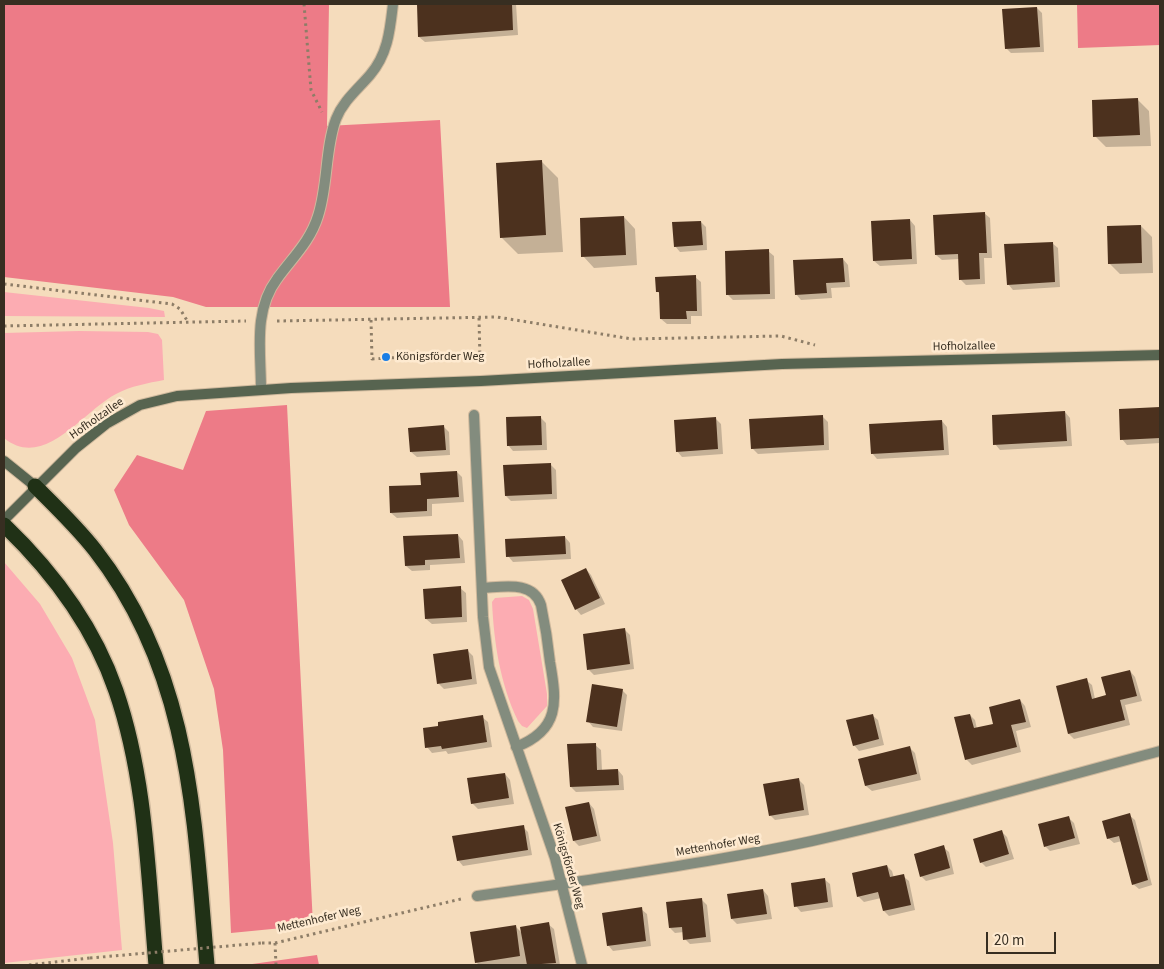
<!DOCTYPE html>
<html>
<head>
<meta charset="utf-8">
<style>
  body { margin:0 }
  #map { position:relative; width:1164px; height:969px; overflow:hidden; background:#f5dcbc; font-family:"Source Sans 3",sans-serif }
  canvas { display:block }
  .frame { position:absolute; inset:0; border:5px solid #372e21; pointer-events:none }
  .scale { position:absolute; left:986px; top:932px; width:70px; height:22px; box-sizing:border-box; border:2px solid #372e21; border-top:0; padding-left:6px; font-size:15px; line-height:18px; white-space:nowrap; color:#372e21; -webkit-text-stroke:4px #feead0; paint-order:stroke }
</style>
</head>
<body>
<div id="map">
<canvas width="1164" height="969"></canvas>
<div class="frame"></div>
<div class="scale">20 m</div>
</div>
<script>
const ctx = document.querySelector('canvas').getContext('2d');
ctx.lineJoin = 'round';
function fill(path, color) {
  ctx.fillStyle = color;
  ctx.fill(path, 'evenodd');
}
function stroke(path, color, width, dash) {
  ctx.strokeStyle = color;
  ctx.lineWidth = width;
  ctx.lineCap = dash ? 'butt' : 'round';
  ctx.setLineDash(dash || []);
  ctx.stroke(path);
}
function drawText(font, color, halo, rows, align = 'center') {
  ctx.font = font + ' "Source Sans 3",sans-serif';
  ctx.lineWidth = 5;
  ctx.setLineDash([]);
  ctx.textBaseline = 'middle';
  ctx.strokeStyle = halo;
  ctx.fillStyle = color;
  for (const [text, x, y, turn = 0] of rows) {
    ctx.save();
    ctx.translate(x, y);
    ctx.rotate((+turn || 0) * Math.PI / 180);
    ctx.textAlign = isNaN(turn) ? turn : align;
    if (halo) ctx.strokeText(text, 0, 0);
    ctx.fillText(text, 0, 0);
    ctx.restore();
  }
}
fill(new Path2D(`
  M4 292 149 308 164 311 165 317 4 316Z
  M79 331 148 332 158 334 162 340 164 380C148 383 131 386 116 394 83 411 44 471 4 438V333Z
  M4 562 40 604 72 658 95 720 113 843 122 950 4 963Z
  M522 596 529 600 533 609 547 694V706L527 728 522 726 518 721C500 683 494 643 492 602L495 598Z`), '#fcacb2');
fill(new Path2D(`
  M4 4H329L327 126 440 120 450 307H206L173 297 4 277Z
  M1077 4H1160V45L1078 48Z
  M287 405 313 925 231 933 223 750 214 689 184 600 129 525 114 490 137 455 183 470 206 411Z
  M317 955 319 965H245Z`), '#ed7b87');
fill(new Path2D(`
  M418 4H516L518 35 425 42 419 37Z
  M1037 8 1042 13 1044 52 1011 53 1006 48Z
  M1138 100 1149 111 1151 146 1106 147 1095 136Z
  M541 161 558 178 563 252 518 254 501 237Z
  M984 213 990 218 992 258H984L985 284 966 285 960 279 959 259 942 260 936 255Z
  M624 217 635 229 637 265 594 268 583 256Z
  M910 220 915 226 917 264 880 266 874 261Z
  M701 222 706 227 707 250 680 252 675 246Z
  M1141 226 1152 237 1153 273 1120 274 1109 263Z
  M1052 243 1058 248 1060 287 1013 290 1008 284Z
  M768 251 774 256 775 299 733 300 728 295Z
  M843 259 848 265 850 287 831 288 832 298 801 300 796 294Z
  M695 277 701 282 702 316H691V324H667L661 319V295L657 291Z
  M1160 408V443L1127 445 1122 439 1120 411Z
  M1065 412 1070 418 1072 446 1000 450 995 444Z
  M822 416 828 422 829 450 758 454 752 448Z
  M541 418 546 423 547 450 513 451 508 445Z
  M716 419 721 424 723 454 682 457 677 451Z
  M942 421 947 427 949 455 877 459 872 453Z
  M443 426 449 432 450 455 417 457 411 452Z
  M550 464 556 470 557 499 511 501 506 496Z
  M457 472 462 477 464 502 432 504V516L397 518 391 513 422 486Z
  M458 535 463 541 465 563 430 565V570L412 571 406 566Z
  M565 537 570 543 571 559 513 562 508 556Z
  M586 569 591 575 605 604 581 615 576 609Z
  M460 588 466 593 467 622 432 624 426 619Z
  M625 630 630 635 634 669 594 675 589 670Z
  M468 651 473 656 477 684 444 689 439 684Z
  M1130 671 1135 677 1142 701 1125 705 1130 725 1074 739 1069 734 1057 687 1086 680 1092 685 1095 699 1107 696Z
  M622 690 627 695 622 731 593 727 588 721Z
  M1020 700 1025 706 1031 727 1016 731 1021 752 972 765 966 759 970 715 975 720 977 729 994 725Z
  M872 715 878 720 884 745 859 751 854 745Z
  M482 717 488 722 492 747 448 754 446 751 432 753 427 747Z
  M595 745 601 750 602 771 618 770 623 776 624 790 576 792 571 787Z
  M910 748 915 753 921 780 872 791 866 786 860 760Z
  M505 774 510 780 514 804 478 809 472 803Z
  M798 779 804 785 809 815 775 820 770 815Z
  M589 803 594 809 601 841 579 846 574 841Z
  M1129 815 1135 820 1152 885 1139 889 1133 884 1122 841 1114 843 1108 838Z
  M1069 818 1074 823 1080 844 1050 851 1045 846Z
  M523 827 528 832 532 855 463 866 458 860Z
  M1002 832 1007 837 1014 859 986 867 981 862Z
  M943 847 949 852 954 874 926 881 921 876Z
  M887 866 892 871 894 878 903 876 909 881 915 910 889 916 884 911 881 898 864 902 858 896Z
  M824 879 830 884 833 907 801 912 796 906Z
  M763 890 768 896 772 919 737 924 732 919Z
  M702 900 707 905 711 942 690 944 685 939 684 932 675 933 670 928Z
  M641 909 647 914 651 946 613 951 608 945Z
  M548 924 554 929 560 965H479L476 962 515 926 523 934Z`), '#0003');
fill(new Path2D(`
  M417 4H512L513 30 418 37Z
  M1037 7 1040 47 1005 49 1002 9Z
  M1138 98 1140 135 1093 137 1092 100Z
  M542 160 546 235 500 238 496 163Z
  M985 212 987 253H979L980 279 959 280 958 254 935 255 933 215Z
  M624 216 626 255 581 257 580 218Z
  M910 219 912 259 873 261 871 221Z
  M701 221 703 245 674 247 672 222Z
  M1141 225 1142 263 1108 264 1107 226Z
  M1053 242 1055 282 1007 285 1004 244Z
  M769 249 770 294 726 295 725 251Z
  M843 258 845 282 826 283 827 293 795 295 793 260Z
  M696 275 697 311H686L687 319H660L659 292H656L655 277Z
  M1160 407V438L1120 440 1119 409Z
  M1065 411 1067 441 993 445 992 415Z
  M823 415 824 445 751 449 749 419Z
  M541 416 542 445 507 446 506 417Z
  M716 417 718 449 676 452 674 420Z
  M942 420 944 450 871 454 869 424Z
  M444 425 446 450 410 452 408 428Z
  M551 463 552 494 505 496 503 465Z
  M457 471 459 497 427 499V511L390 513 389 486 421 485 420 473Z
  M458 534 460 558 425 560V565L405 566 403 536Z
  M565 536 566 554 506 557 505 539Z
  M586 568 600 598 575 610 561 580Z
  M461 586 462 617 425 619 423 589Z
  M625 628 630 664 587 670 583 634Z
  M468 649 472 679 437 684 433 654Z
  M1130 670 1137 696 1120 700 1125 720 1068 734 1056 686 1087 678 1092 699 1106 695 1101 677Z
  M592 684 623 689 617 727 586 722Z
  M1020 699 1026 722 1011 725 1017 747 965 760 954 717 970 714 974 728 993 724 989 707Z
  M873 714 879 739 853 746 846 720Z
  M483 715 487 742 442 749 441 746 425 748 423 728 438 726V722Z
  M596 743 597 770 618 769 619 785 570 787 567 744Z
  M910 746 917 774 865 786 858 759Z
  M505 773 509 798 471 804 467 778Z
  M799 778 804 810 769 816 763 784Z
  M589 802 597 836 573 841 565 807Z
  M1130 813 1148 880 1132 885 1119 836 1107 839 1102 821Z
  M1069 816 1075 838 1044 847 1038 824Z
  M524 825 528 850 457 861 452 836Z
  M1002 830 1009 854 980 863 973 839Z
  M944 845 950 868 920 877 914 854Z
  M887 865 890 877 904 874 911 905 883 911 878 892 857 897 852 873Z
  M825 878 828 902 794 907 791 883Z
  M763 889 767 914 731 919 727 894Z
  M702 898 706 937 683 940 682 927 669 928 666 902Z
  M642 907 646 941 607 946 602 913Z
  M549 922 556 963 527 965 520 927Z
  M516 925 520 956 475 963 470 932Z`), '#4c311e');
const lane = new Path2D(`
  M261 389C261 352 253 311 277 279 292 258 310 242 318 216 328 186 325 148 336 119 343 101 358 89 370 75 388 54 390 30 393 4
  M477 896 562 884`);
const street = new Path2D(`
  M474 415 483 617 489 667 555 858 582 965
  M482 588C503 587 533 580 541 605 545 624 548 643 550 662 557 702 560 730 516 747
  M562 884C645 871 729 859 812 841 929 815 1044 782 1160 751`);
const secondary = new Path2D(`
  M4 461 35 486
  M4 520 76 448 106 424 140 405 177 396 291 388 481 381 782 364 1160 355`);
const highway = new Path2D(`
  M35 486C56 507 77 527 95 550 191 673 194 817 207 965
  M4 525C52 571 94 627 116 691 146 778 148 874 156 965`);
stroke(lane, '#cfb99d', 12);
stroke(street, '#cfb99d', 12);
stroke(secondary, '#cfb99d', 12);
stroke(highway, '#cfb99d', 18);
stroke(new Path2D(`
  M304 4 311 90 322 112
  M4 284 172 304 180 309 188 322
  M479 318 480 360
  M371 320 372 359 441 355 480 359
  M277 321 497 317 632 339 781 336 815 345
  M4 326 246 321
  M262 943H275L461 899
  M275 943 276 965
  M29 965 90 958`), '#8d7d67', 3, [2.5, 4]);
stroke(lane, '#838c7e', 10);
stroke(street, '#838c7e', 10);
stroke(secondary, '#576450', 10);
stroke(highway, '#203116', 15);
stroke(new Path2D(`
  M90 958 262 943`), '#8d7d67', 3, [2.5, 4]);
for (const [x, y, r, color] of [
  [386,357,5,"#1a7ee6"]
]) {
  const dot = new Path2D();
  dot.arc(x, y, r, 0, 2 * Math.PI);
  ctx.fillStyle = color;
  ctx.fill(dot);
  stroke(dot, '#feead0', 2);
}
drawText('12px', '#372e21', '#feead0', [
  ["Hofholzallee",964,347,-1],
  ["Hofholzallee",559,364,-3],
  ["Hofholzallee",97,419,-35],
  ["Mettenhofer Weg",718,846,-10],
  ["Königsförder Weg",568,866,74],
  ["Mettenhofer Weg",319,920,-13]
]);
drawText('12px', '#372e21', '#feead0', [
  ["Königsförder Weg",396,357]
], 'left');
</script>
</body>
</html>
